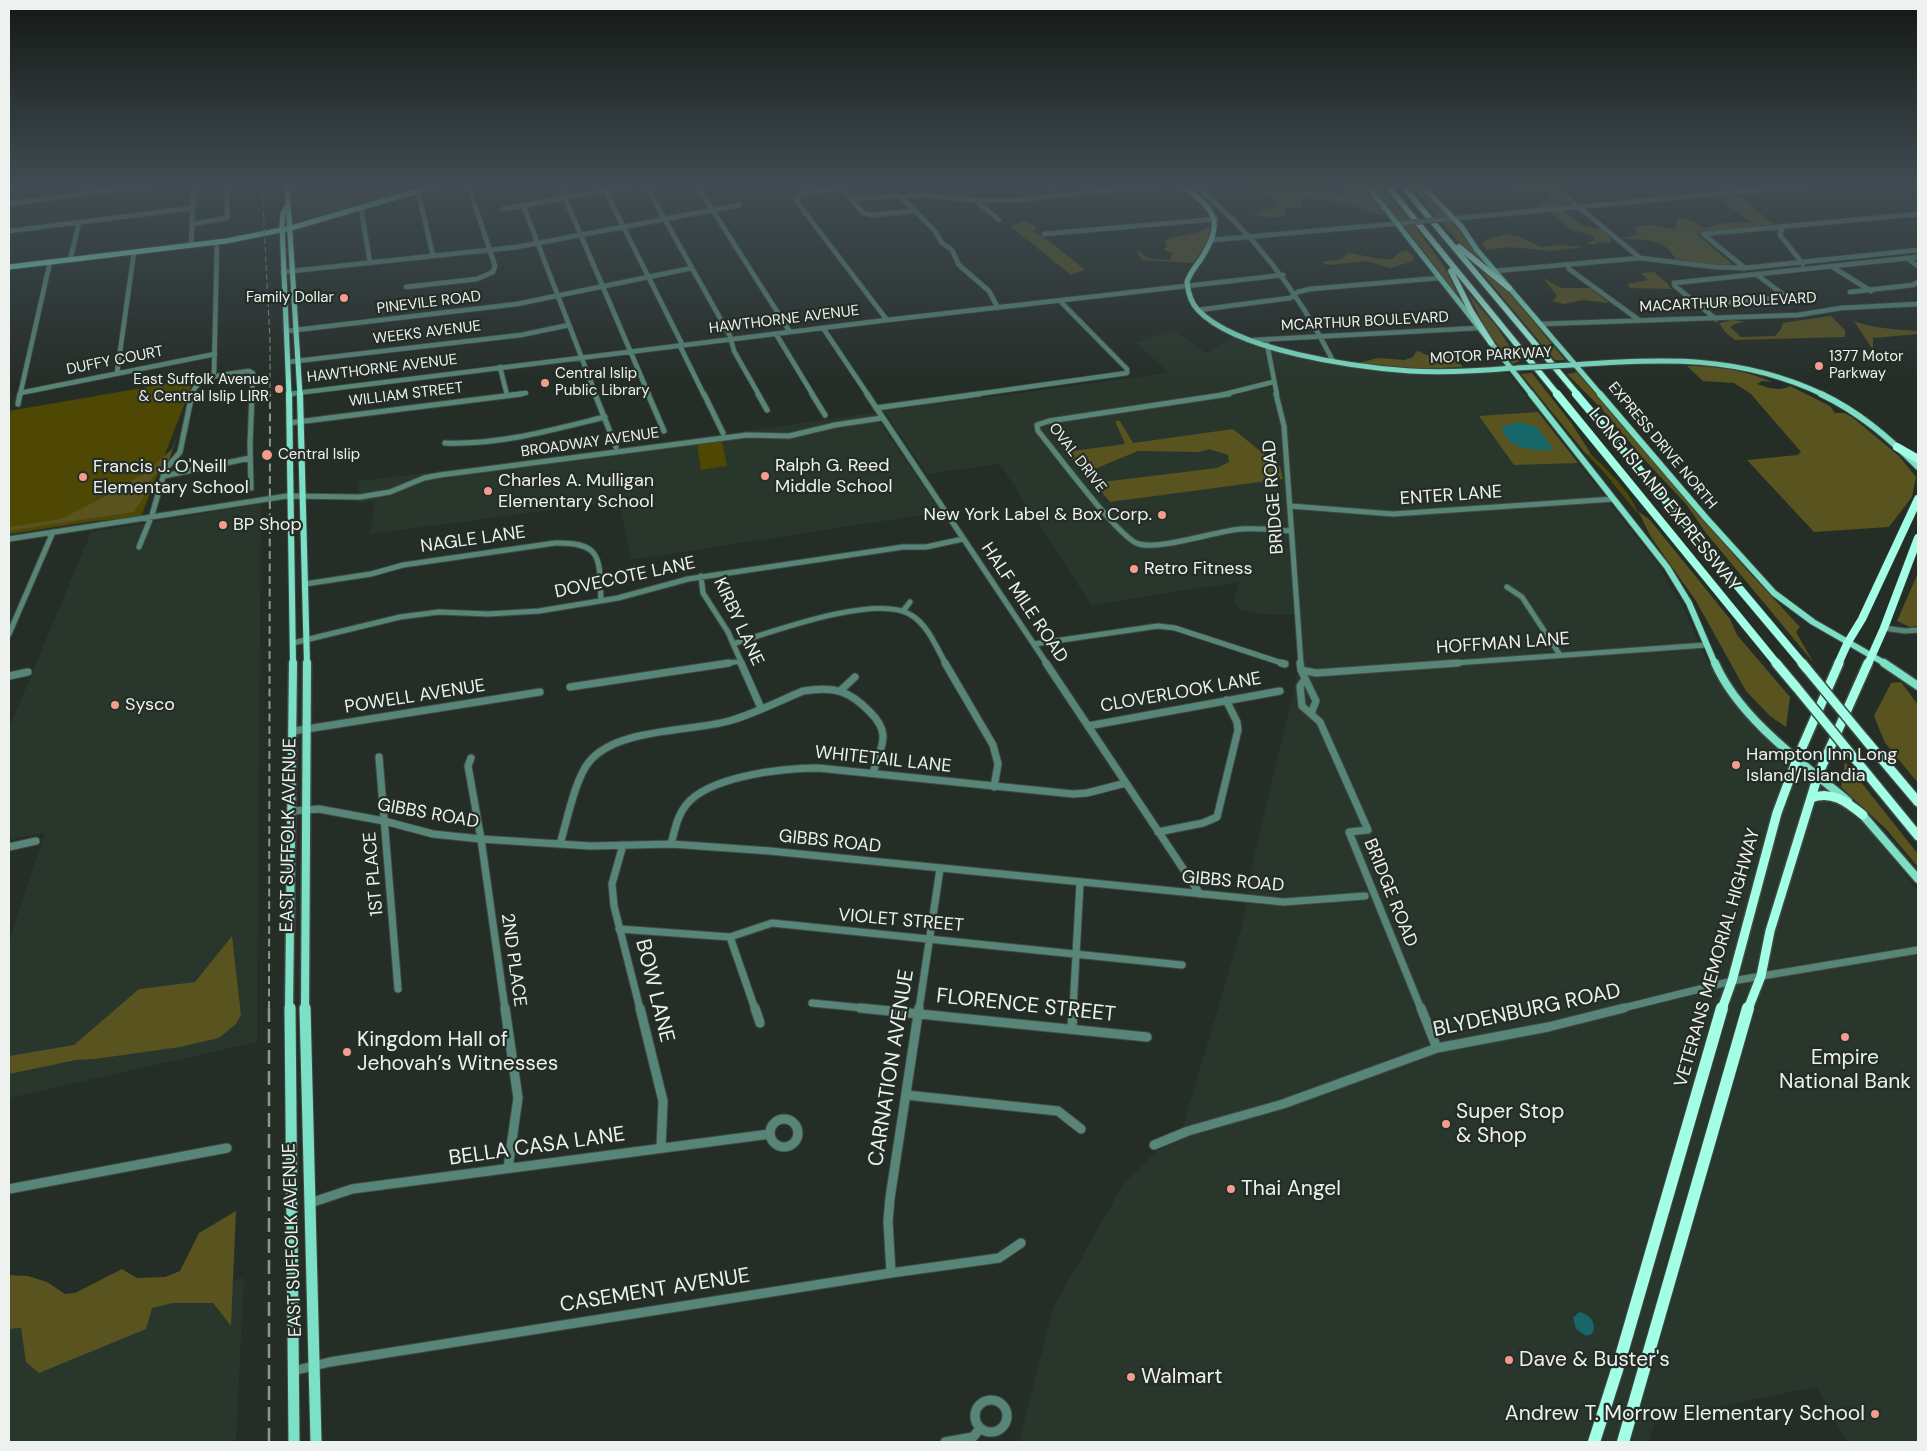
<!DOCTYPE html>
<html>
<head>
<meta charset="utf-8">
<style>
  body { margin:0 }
  #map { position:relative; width:1927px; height:1451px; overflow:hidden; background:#252d27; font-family:"DM Sans",sans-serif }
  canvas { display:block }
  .frame { position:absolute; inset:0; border:10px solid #edf2ee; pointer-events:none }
</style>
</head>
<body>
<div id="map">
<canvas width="1927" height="1451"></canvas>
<div class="frame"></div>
</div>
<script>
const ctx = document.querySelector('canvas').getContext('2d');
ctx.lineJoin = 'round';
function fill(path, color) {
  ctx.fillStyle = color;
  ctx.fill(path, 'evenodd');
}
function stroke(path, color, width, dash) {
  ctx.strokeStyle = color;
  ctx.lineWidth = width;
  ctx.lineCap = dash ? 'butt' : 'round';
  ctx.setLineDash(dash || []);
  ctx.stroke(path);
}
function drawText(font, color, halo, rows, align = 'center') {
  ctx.font = font + ' "DM Sans",sans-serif';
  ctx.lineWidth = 4.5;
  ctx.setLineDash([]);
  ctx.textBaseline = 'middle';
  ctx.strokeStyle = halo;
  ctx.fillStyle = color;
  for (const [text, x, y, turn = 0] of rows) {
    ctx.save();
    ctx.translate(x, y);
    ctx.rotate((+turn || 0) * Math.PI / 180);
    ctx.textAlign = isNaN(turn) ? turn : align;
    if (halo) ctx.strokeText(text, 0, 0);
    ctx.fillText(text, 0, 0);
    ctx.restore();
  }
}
fill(new Path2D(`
  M331 184H412L396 188 398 195 303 220H297L295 190Z
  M725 184H901L734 198Z
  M1173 330 1206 353 1234 337 1301 356 1376 370 1430 374 1507 372 1659 566 1682 606 1705 656 1729 696 1765 732 1829 788 1878 840 1918 891V1442H1847L1816 1387 1656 1419 1648 1442H1019L1053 1308 1124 1183 1183 1126 1242 927 1255 852 1299 668 1296 615 1260 614 1239 609 1234 599 1239 582 1091 605 1000 464 927 474 884 411 1169 373 1136 343Z
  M873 413 941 512 631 560 619 501 370 534 375 501 356 503 359 481 610 450Z
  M261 504 257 1042 9 1098V941L45 833 9 840V728L91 532Z
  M244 1278 236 1442H9V1311Z`), '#28362b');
fill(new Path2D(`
  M194 379 141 517 95 521 9 534V411Z
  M720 441H722L727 466 701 470 697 444Z
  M1586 454H1591C1609 472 1630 491 1639 515L1602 470Z`), '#4e4804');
fill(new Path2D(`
  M1355 184H1363L1387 215 1373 213 1351 205 1308 198 1301 199V209L1285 207 1286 214 1278 218 1251 215 1277 206 1279 201 1261 194 1259 189 1283 194 1291 190H1312L1344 195 1342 188 1356 186Z
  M1370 184H1381L1408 220 1399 221Z
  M1410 184H1417L1449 217H1436Z
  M1488 184H1530L1552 188 1572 206 1543 209 1538 206 1550 200 1544 192 1498 188Z
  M1730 196 1745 197 1753 208 1774 224 1762 227 1702 231 1697 234 1733 265H1715L1677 261C1662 235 1647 242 1622 238L1639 234 1634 227 1649 225 1677 229 1675 227 1678 218 1691 220 1704 228 1724 223H1751L1719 198Z
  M1549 211H1564L1581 225 1603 230 1611 239 1610 243 1599 242 1593 245 1587 243 1595 240 1592 235 1571 230Z
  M1025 221 1037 227 1034 232 1052 243 1085 270 1071 275 1010 226Z
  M1441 221H1453L1491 271 1457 240Z
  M1413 224 1443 265 1459 297 1403 225Z
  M1211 225 1210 239 1193 263 1142 260 1136 251 1140 252 1149 259 1170 260 1173 253 1164 250 1167 245 1164 241 1167 239 1199 232Z
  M1506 234 1518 236 1541 247 1561 245 1584 247 1551 251 1510 247 1486 250 1482 243 1488 239Z
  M1406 250 1413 256 1414 261 1390 268 1366 261 1328 265 1321 262 1341 259 1349 253C1364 255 1377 260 1393 259L1398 253Z
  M1474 263 1506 288 1565 360H1555Z
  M1654 272 1667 283 1671 289 1630 288 1627 284 1648 280 1641 273Z
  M1543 278 1561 288H1590L1609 303 1583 300 1563 304 1553 301 1557 296Z
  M1468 293 1497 327 1519 361 1513 364 1486 330Z
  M1831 316 1845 330V337L1735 340 1725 332 1719 323 1733 320 1744 322 1735 324 1730 327 1741 337 1775 336 1781 329 1783 323Z
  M1854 321C1872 328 1899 330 1918 331V334L1873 338V350Z
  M1419 351 1426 355 1453 356 1463 367 1421 369 1359 363 1378 358 1405 360 1413 357 1416 352Z
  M1687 366C1717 366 1745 370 1772 382L1762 381 1757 384C1768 388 1779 392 1790 386L1830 406 1835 413H1844L1852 417 1899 456 1916 477 1912 497 1889 527 1814 532 1747 460 1797 455 1801 452 1751 394 1734 383 1703 381Z
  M1577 372 1745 568 1800 627 1796 632 1813 662 1706 533 1686 504 1643 458 1601 408 1567 374Z
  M1532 373 1572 424 1591 454H1586L1521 374Z
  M1538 412 1578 463 1514 465 1479 416Z
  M1115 421H1120L1133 443 1233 429 1280 467 1283 479 1110 502 1094 483 1217 468 1229 462 1228 455 1209 449 1200 452 1138 451 1085 473 1065 452 1125 444Z
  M178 434 169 460 151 479 142 500 134 512 9 531V527L61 519 106 496 148 471 172 449Z
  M1638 511 1650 520 1730 619 1737 635 1790 697 1786 727 1770 716 1746 691 1696 601 1651 537Z
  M1918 573V626L1910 627 1897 621Z
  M1901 682 1918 705V783L1885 743 1874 716 1891 683Z
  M1845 762 1918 854V867L1887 830 1841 787Z
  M232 936 241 1015 236 1024 219 1038 180 1047 95 1059 76 1060 9 1074V1056L74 1045 139 989 195 982Z
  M236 1211 231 1326 213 1303H173L152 1308 146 1329 39 1373 26 1362 21 1328 9 1329V1275L28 1276 47 1282 65 1294 75 1293 122 1269 137 1278 165 1277 180 1271 199 1233Z`), '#58531f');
fill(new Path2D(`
  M1519 422 1537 427 1554 450C1535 450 1509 451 1502 429L1504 426Z
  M1579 1312C1590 1314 1598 1324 1592 1334L1586 1336 1576 1329 1573 1318Z`), '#176669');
const minorFar3 = new Path2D(`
  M559 184 649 395
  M602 184 681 342V348L704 395
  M645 184 730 336 734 351 759 395
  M696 184 790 332
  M838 184 863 213 872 215 914 211
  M1050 184 1058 196
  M1193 184C1254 233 1298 291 1333 361
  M1551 184 1640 258
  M9 186 26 184
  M841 188 804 194 797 197V202L887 320
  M418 191 433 256
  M82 194 84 184
  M907 196 921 195 975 200H1017L1168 184
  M850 199 900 196 935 231 942 243 952 250 959 265 989 291 998 308
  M975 200 999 220
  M9 204 157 184
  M523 205 596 395
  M361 208 370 263
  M503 209 641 184
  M1449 219 1821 184
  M192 224 227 218V186
  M1783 226 1780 235 1803 264
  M9 231 193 208
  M1044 234 1216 219
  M1213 240 1403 223
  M191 246 194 184
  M1907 258 1918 266
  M70 260 79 223
  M1568 265 1569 269 1639 320
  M1831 266 1871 291
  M1745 268 1703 234 1918 214
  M1495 271 1640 258 1715 267 1745 268 1918 250
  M283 272 517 247 739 205
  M1756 274 1789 299
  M406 287 477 279 493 272 495 266 468 184
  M1850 292 1913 285 1918 282
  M1699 305 1811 295
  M1198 310 1290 298 1298 292 1310 289 1439 278
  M1716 319 1675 286 1674 283 1918 257
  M1540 324 1798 315 1841 308 1918 304
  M823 328 868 395
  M287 331 517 304 692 268
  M776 334 813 395
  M1254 340 1478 328
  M1267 344 1277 395
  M288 362 521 335 569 325
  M500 367 507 395
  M117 373 134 252
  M214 373 217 242
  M20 393 215 354
  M289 394 887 320 1283 275
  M20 395 50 262
  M192 395C196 374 231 374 249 371L253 373 252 395
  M511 395 526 393
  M970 395 1127 373V369L1060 301
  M1221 395 1273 382`);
const minorFar2 = new Path2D(`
  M289 394H292
  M595 394 616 447
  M648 394 664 431
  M704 394 723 433
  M758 394 767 410
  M812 394 825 415
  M867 394 1047 664
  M1229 394 1049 421 1037 425 1038 431C1055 451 1120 540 1139 544 1161 550 1216 531 1241 529 1257 528 1275 530 1291 531
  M1276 394 1284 426 1301 664
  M18 404 20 394
  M876 408 979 394
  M289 423 521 394
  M445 443C500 445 552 430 605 417
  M164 476 250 458
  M251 488 250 445 252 394
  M1290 506 1393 514 1614 499
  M9 539 287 496 360 497 390 492 424 478 440 475 747 435 789 436 835 425 882 418
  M139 547 152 515 165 470 180 452 192 394
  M701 576 703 593 728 632 742 664
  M305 584 371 574 403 565 555 543C604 542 599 560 601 601
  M1507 587 1522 597 1560 655
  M903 611 910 602
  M1884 628 1905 631 1918 630
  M9 634 53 532
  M293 643 400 617 439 612 488 614 539 611 618 598 688 579 903 547H926L963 539
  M733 644C771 632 877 593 911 615 928 625 936 647 946 664
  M1034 644 1158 626 1175 628 1285 664
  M721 664 741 661
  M1441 664 1706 645`);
const minorFar1 = new Path2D(`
  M741 663 761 708
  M945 663 993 745 998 764 994 787
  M1046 663 1200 894
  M1281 663 1285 664
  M1300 663 1301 670 1316 701 1311 714
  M1301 670 1316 673 1458 663
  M9 676 28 672
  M1305 679 1300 686 1302 706 1320 722 1368 830 1349 832 1421 1009
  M570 687 729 663
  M840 691 855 677
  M1088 726 1280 691
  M294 731 540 692
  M379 757 398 989
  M471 758 468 766 481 839 505 1009
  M293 811 319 809 384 821 433 834 481 839 591 846 671 844 770 851 1284 902 1365 896
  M1158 832 1203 823 1217 817 1238 730 1237 722 1226 700
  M560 844C567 821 575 779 589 762 616 728 689 732 729 721 754 714 779 701 803 691 833 686 849 690 870 712 876 718 882 726 883 735 884 746 876 762 873 773
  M671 844C675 830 677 816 686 805 709 776 783 768 818 768L1073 794 1087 793 1126 783
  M623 845 612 884 614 906 640 1009
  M9 847 36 841
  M619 929 730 937 772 923 1182 965
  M730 937 755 1009
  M812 1003 873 1009
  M919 1009 940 869
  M1073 1009 1080 883
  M1619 1009 1732 981 1918 950`);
const minor = new Path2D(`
  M505 1008 518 1098 508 1168
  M640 1008 663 1101 661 1148
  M755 1008 760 1023
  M860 1008 1147 1037
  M1421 1008 1437 1048
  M1072 1029 1073 1008
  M906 1095 1058 1111 1081 1129
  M770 1133a14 14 0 1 1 28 0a14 14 0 1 1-28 0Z
  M1154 1145 1188 1131 1283 1104 1437 1048 1548 1027 1624 1008
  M9 1189 227 1148
  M310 1203 352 1189 770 1134
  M891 1273 888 1221 890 1198 919 1008
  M293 1371 330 1362 891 1273 999 1258 1021 1243
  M975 1416a16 16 0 1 1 32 0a16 16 0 1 1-32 0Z
  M945 1442 973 1437 978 1431`);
const majorFar3 = new Path2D(`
  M287 184 300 395
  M1180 184C1214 209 1226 219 1201 259 1196 266 1190 273 1187 282 1188 292 1191 303 1198 310 1237 351 1354 367 1410 371 1444 373 1478 371 1512 368
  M1366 184 1532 395
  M1420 184 1461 226 1477 250 1601 395
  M288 205 283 213 282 225 289 395
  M9 267 226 241 291 228 442 184
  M1573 365C1662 358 1741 355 1824 395`);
const majorFar2 = new Path2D(`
  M289 394 293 664
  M300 394 307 664
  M1531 394 1667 567 1689 603 1715 664
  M1600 394 1706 518 1774 593 1813 622 1886 664
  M1821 394C1859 412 1888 437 1918 467`);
const majorFar1 = new Path2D(`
  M1715 663C1739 718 1802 763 1848 801
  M1884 663 1918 686
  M1860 812 1918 879
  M289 1009 293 663
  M305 1009 307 663`);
const major = new Path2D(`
  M290 1008 294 1442
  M305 1008 316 1442`);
const highwayFar3 = new Path2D(`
  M1386 184 1558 395
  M1401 184 1578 395
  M1459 247 1509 288
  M1451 271 1471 311 1491 343`);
const highwayFar2 = new Path2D(`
  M1557 394 1777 664
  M1576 394 1803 664
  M1897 447 1918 459
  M1838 664 1848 642 1862 619 1918 499
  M1868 664 1884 628 1918 538`);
const highwayFar1 = new Path2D(`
  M1776 663 1797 688
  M1802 663 1807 669
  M1864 738 1918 802
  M1855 759 1918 836
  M1811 798C1832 790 1847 802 1863 815
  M1722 1009 1732 981 1777 813 1797 759 1839 663
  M1748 1009 1761 976 1770 931 1818 775 1868 663`);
const highway = new Path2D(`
  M1594 1442 1617 1370 1722 1008
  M1623 1442 1748 1008`);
stroke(minorFar3, '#414943', 6);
stroke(minorFar2, '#414943', 7);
stroke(minorFar1, '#414943', 9);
stroke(minor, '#414943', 11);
stroke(majorFar3, '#414943', 7);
stroke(majorFar2, '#414943', 8);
stroke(majorFar1, '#414943', 11);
stroke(major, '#414943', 13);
stroke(highwayFar3, '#414943', 8);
stroke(highwayFar2, '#414943', 9);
stroke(highwayFar1, '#414943', 12);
stroke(highway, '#414943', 14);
stroke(minorFar3, '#578578', 4.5);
stroke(minorFar2, '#578578', 5);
stroke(minorFar1, '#578578', 7);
stroke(minor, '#578578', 9);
stroke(majorFar3, '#7ce0c6', 5);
stroke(majorFar2, '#7ce0c6', 6);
stroke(majorFar1, '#7ce0c6', 8);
stroke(major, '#7ce0c6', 11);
stroke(highwayFar3, '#a2ffe6', 5.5);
stroke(highwayFar2, '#a2ffe6', 8);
stroke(highwayFar1, '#a2ffe6', 9);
stroke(highway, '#a2ffe6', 12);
stroke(new Path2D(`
  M262 184 270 341V395`), '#8f9691', 1, [6, 3]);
stroke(new Path2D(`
  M269 1009 270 394`), '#8f9691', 2, [8, 4.5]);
stroke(new Path2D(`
  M269 1442V1008`), '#8f9691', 2.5, [14, 7]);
const minorBridge = new Path2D(`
  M1403 223 1448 219`);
const majorBridge = new Path2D(`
  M1516 368 1571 365`);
const highwayBridge = new Path2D(`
  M1807 669 1864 738
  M1797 688 1855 759`);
stroke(minorBridge, '#414943', 6, []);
stroke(majorBridge, '#414943', 7, []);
stroke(highwayBridge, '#414943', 12, []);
stroke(minorBridge, '#578578', 4.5);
stroke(majorBridge, '#7ce0c6', 5);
stroke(highwayBridge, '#a2ffe6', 9);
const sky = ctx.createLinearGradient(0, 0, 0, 387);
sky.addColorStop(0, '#141915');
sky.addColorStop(0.48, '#404c52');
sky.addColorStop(1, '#404c5200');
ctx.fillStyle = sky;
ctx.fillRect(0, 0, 1927, 387);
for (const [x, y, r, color] of [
  [344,298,5,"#f49d8d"],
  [1819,366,5,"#f49d8d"],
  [545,383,5,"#f49d8d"],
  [279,389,5,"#f49d8d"],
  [267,455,6,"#f49d8d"],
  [765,476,5,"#f49d8d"],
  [83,477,5,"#f49d8d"],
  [488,491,5,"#f49d8d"],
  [1162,515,5,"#f49d8d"],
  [223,525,5,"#f49d8d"],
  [1134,569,5,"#f49d8d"],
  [115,705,5,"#f49d8d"],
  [1736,765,5,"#f49d8d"],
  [1845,1037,5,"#f49d8d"],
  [347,1052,5,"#f49d8d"],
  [1446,1124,5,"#f49d8d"],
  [1231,1189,5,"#f49d8d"],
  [1509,1360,5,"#f49d8d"],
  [1131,1377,5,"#f49d8d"],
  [1875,1414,5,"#f49d8d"]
]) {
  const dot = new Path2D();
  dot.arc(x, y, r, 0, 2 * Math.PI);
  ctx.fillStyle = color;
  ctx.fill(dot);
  stroke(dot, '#252d27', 2);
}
drawText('15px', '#edf2ee', '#252d27', [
  ["Family Dollar",334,298,"right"],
  ["1377 Motor",1829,357],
  ["Parkway",1829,374],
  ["Central Islip",555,374],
  ["Public Library",555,391],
  ["East Suffolk Avenue",269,380,"right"],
  ["& Central Islip LIRR",269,397,"right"],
  ["Central Islip",278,455]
], 'left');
drawText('15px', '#edf2ee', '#252d27', [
  ["PINEVILE ROAD",429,303,-7],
  ["MACARTHUR BOULEVARD",1728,303,-3],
  ["HAWTHORNE AVENUE",784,320,-7],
  ["MCARTHUR BOULEVARD",1365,322,-3],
  ["WEEKS AVENUE",427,333,-7],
  ["MOTOR PARKWAY",1491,356,-3],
  ["DUFFY COURT",115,361,-11],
  ["HAWTHORNE AVENUE",382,369,-7],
  ["WILLIAM STREET",406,395,-7],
  ["BROADWAY AVENUE",590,443,-8],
  ["EXPRESS DRIVE NORTH",1662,446,50],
  ["OVAL DRIVE",1077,458,52]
]);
drawText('18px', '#edf2ee', '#252d27', [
  ["Ralph G. Reed",775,466],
  ["Middle School",775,487],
  ["Francis J. O'Neill",93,467],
  ["Elementary School",93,488],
  ["Charles A. Mulligan",498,481],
  ["Elementary School",498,502],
  ["New York Label & Box Corp.",1152,515,"right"],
  ["BP Shop",233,525],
  ["Retro Fitness",1144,569],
  ["Sysco",125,705],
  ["Hampton Inn Long",1746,755],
  ["Island/Islandia",1746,776]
], 'left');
drawText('18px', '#edf2ee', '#252d27', [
  ["ENTER LANE",1451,496,-4],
  ["BRIDGE ROAD",1274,497,-94],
  ["LONG ISLAND EXPRESSWAY",1664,500,51],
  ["NAGLE LANE",473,540,-8],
  ["DOVECOTE LANE",625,578,-12],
  ["HALF MILE ROAD",1024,603,56],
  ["KIRBY LANE",738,622,65],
  ["HOFFMAN LANE",1503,644,-4],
  ["CLOVERLOOK LANE",1181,693,-10],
  ["POWELL AVENUE",415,697,-9],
  ["WHITETAIL LANE",883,760,6],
  ["GIBBS ROAD",428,814,10],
  ["EAST SUFFOLK AVENUE",289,835,-89],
  ["GIBBS ROAD",830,842,6],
  ["1ST PLACE",374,874,-95],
  ["GIBBS ROAD",1233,882,5],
  ["BRIDGE ROAD",1390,893,68],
  ["VIOLET STREET",901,921,5],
  ["VETERANS MEMORIAL HIGHWAY",1718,958,-74],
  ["2ND PLACE",513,960,82],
  ["EAST SUFFOLK AVENUE",293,1240,-92]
]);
drawText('21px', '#edf2ee', '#252d27', [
  ["BOW LANE",654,991,76],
  ["FLORENCE STREET",1026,1006,6],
  ["BLYDENBURG ROAD",1527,1011,-12],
  ["CARNATION AVENUE",892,1068,-81],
  ["BELLA CASA LANE",537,1147,-8],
  ["CASEMENT AVENUE",655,1291,-9]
]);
drawText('21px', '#edf2ee', '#252d27', [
  ["Kingdom Hall of",357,1040],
  ["Jehovah’s Witnesses",357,1064],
  ["Empire",1845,1058,"center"],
  ["National Bank",1845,1082,"center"],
  ["Super Stop",1456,1112],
  ["& Shop",1456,1136],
  ["Thai Angel",1241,1189],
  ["Dave & Buster's",1519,1360],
  ["Walmart",1141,1377],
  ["Andrew T. Morrow Elementary School",1865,1414,"right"]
], 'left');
</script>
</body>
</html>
